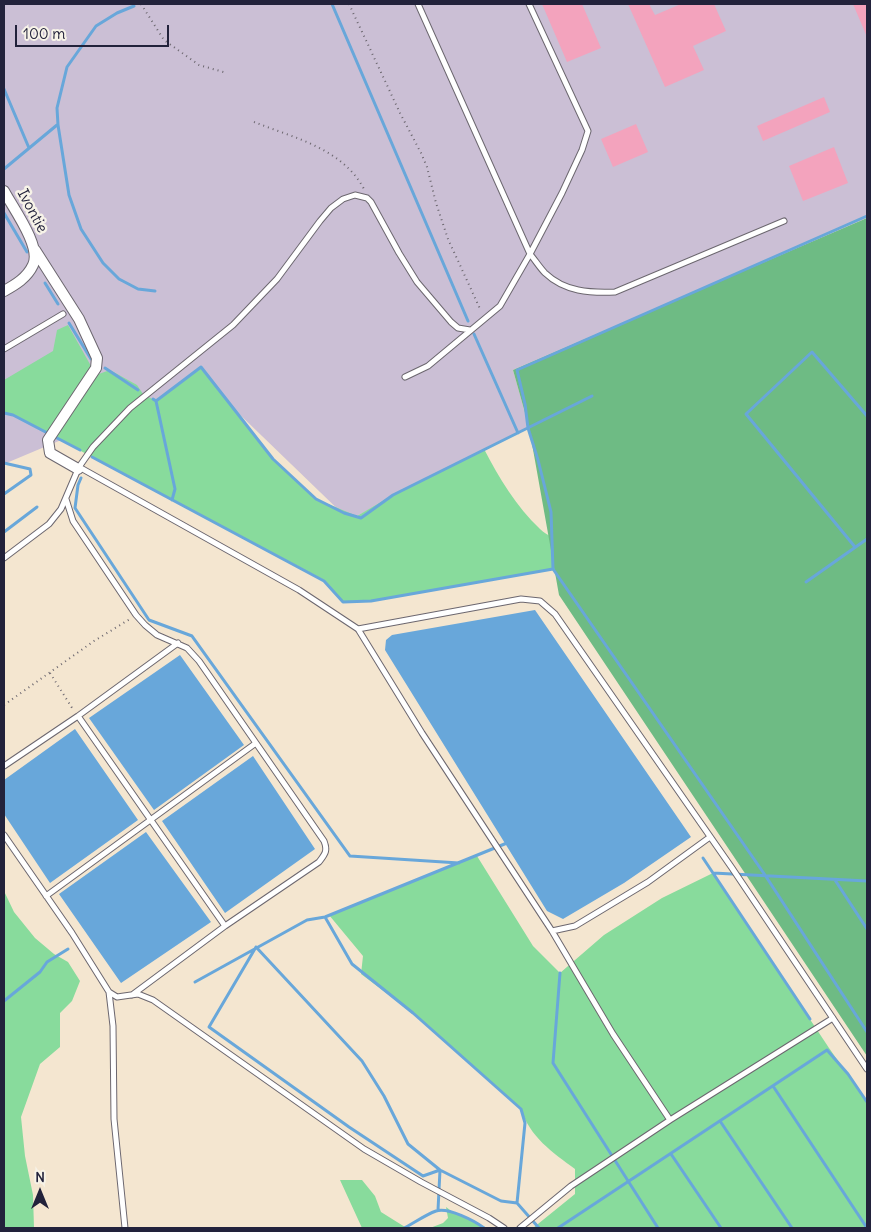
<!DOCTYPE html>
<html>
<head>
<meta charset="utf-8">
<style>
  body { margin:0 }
  #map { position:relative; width:871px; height:1232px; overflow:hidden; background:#f4e6d0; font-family:Delius,sans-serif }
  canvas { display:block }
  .frame { position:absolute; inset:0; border:5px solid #22223b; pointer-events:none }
  .north { position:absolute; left:15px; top:1167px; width:50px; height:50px; -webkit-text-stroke:4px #f7f3e8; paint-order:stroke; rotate:0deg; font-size:14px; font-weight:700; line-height:20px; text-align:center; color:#22223b }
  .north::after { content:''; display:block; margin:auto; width:18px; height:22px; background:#22223b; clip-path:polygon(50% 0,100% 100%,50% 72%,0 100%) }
  .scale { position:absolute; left:15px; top:25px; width:154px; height:22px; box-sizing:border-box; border:2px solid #22223b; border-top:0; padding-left:6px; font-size:15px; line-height:18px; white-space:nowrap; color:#22223b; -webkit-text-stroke:4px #f7f3e8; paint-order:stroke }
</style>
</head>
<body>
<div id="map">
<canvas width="871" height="1232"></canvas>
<div class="frame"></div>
<div class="north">N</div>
<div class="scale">100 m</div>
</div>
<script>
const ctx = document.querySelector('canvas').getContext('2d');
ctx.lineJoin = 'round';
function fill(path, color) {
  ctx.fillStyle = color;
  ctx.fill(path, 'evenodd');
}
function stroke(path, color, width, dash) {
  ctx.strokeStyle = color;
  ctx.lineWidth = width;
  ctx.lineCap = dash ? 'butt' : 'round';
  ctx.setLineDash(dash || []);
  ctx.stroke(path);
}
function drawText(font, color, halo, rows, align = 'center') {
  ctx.font = font + ' Delius,sans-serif';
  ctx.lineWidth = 5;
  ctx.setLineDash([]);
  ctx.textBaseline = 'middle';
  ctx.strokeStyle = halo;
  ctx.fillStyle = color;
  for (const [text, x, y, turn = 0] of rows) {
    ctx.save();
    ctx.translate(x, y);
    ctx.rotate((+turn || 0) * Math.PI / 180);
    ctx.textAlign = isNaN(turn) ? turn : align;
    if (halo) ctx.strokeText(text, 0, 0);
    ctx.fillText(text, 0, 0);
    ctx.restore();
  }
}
fill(new Path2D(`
  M4 4H867V218L513 370 529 427 349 520 204 380 4 464Z`), '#cbbfd5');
fill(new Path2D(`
  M68 325 96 375 110 370 137 385 143 394 156 401 201 367 273 459 316 499 357 516 393 495 484 449C499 478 516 506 540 529 547 536 559 540 567 545L867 1056 737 834 553 569 371 601 343 602 324 580 13 415 4 413V380L53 351 57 330Z
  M477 856 533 946 560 973 604 935 662 898 713 873 829 1048 867 1102V1228H533L575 1194V1169C552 1152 530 1137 521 1109L413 1013 361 974 363 956 329 915Z
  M4 891 14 912 35 938 54 954 68 962 80 981 72 1001 60 1013V1047L40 1064 21 1117 25 1156 33 1195 34 1228H4Z
  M340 1180H362L375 1196 381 1212 405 1227 413 1228H362Z
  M446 1207 454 1213 487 1228H430L443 1223 448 1218Z`), '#88db9c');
fill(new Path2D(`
  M867 218V1056L559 595 529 427 513 370Z`), '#6ebb84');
fill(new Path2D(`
  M535 610 691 837 624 883 563 919 547 911 385 650 386 640 392 635Z
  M180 655 244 745 154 810 89 718Z
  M75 729 138 820 50 883 4 814V780Z
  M253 756 315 849 225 913 162 821Z
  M146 832 211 922 121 983 59 894Z`), '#68a7da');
stroke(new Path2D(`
  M332 4 468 321
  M134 6 117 13 96 26 67 67 57 108 58 125 69 195 81 229 103 263 119 279 138 289 155 291
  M4 89 29 148
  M4 169 57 125
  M4 213 27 252
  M867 216 517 370 525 404 528 428 538 460 551 512 553 569 765 875 867 1032
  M45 283 58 304
  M69 323 91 359
  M474 334 518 433
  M105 368 138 390
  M153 399 156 401 175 489 172 500
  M156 401 201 367 273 459 316 499 344 513 361 518 393 495 592 396
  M4 413 13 415 80 450
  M92 457 324 581 343 602 371 601 553 569
  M4 463 30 469 31 475 4 494
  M81 478 78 485 75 508 149 620 192 636 350 856 459 863
  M4 532 37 507
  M855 547 746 414 812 352 867 416
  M806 582 867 539
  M703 858 810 1019
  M713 873 867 881
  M835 880 867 929
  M325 917 352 964 413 1013 521 1109 525 1123 517 1203
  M256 947 362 1061 384 1096 408 1144 440 1170 501 1201 517 1203 539 1228
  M256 947 209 1027 349 1127 423 1176 440 1170
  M560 973 553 1063 658 1228
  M195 982 307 920 325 917 507 843
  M4 1001 40 972 47 962 68 949
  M773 1086 867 1228
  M720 1121 792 1228
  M671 1154 721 1228
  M438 1210 440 1170
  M404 1228C414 1223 425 1215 436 1211 448 1207 475 1221 484 1228
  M558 1228 827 1050 848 1074 867 1102`), '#68a7da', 3);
fill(new Path2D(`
  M542 4H582L601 48 567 62Z
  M628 4H649L655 15 681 4H714L726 31 693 46 704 70 665 87Z
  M853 4H867V37Z
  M824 97 830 112 763 141 757 126Z
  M636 124 648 152 613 167 601 139Z
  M834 147 848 183 803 201 789 166Z`), '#f3a3bd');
const lane = new Path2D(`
  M418 4 530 254C535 260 540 268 545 273 565 292 590 293 615 292L784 221
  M4 349 63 314
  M405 377 428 366 500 306 530 254 562 193 582 150 588 131 529 4
  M79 467 299 590 358 629 422 733 552 931 613 1034 670 1120
  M66 499 73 521 136 615 145 625 157 635 187 648 199 661 324 841C328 851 325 854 319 862L225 926 132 995
  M4 558 49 524 61 509 79 467 93 447 130 408 233 325 277 279 320 221 331 208 343 199 355 195 367 198 371 202 399 253 417 282 451 322 458 328 470 330
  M358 629 521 599 540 601 555 614 732 868 867 1069
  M78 716 225 926
  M4 766 78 716 178 643
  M4 835 72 933 109 992 117 997 138 994 153 1000 364 1149 421 1182 489 1218 504 1228
  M46 896 256 743
  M552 931 575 926 648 882 710 837
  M109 992 113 1026 114 1119 125 1228
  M520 1228 571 1186 670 1120 833 1018`);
const street = new Path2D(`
  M4 191C13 208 42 247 33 265 27 278 15 285 4 291
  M35 250 79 319 97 358 96 368 48 440 50 453 78 469`);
stroke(lane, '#6c676f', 7);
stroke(street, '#6c676f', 12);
stroke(new Path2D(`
  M141 4 164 40 199 65 227 73
  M349 4 400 113 421 153 427 167 436 203 448 239 481 311
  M254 122C294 138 342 148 364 189
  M50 673 74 711
  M4 705 94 641 130 619`), '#6c676f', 2, [1, 4]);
stroke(lane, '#fff', 5);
stroke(street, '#fff', 10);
drawText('15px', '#22223b', '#f7f3e8', [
  ["Ivontie",32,211,62]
]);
</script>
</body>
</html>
